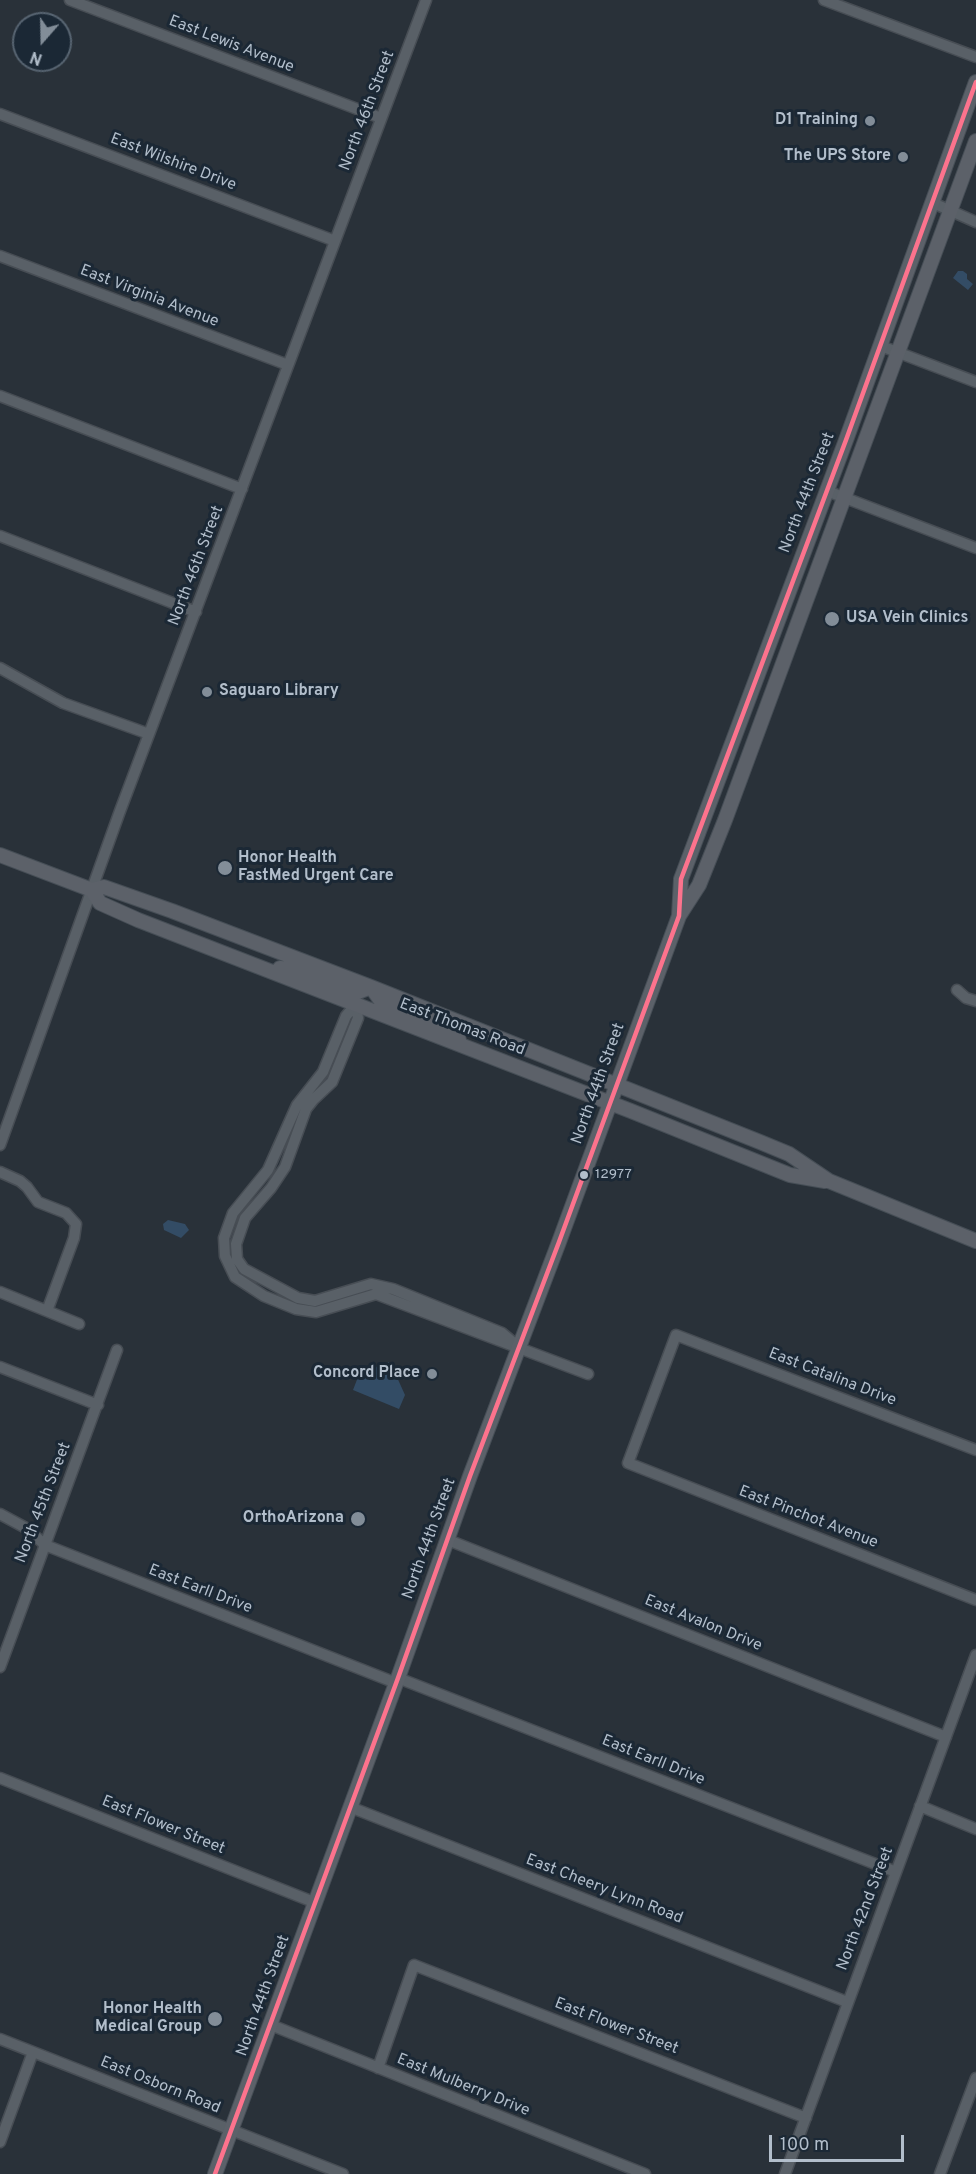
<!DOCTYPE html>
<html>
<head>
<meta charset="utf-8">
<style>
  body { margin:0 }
  #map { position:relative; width:976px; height:2174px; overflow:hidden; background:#293139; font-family:Overpass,sans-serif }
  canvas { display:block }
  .north { position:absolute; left:12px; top:12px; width:60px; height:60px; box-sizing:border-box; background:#1b2835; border:2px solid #576471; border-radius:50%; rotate:200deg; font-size:16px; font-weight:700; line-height:24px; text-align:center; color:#b2becb }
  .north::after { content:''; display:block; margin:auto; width:21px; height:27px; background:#828d98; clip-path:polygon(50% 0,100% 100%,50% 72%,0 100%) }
  .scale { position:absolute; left:769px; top:2135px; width:135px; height:27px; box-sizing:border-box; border:3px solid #b2becb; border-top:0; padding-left:8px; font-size:18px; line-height:21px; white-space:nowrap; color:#b2becb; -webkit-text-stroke:4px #1b2835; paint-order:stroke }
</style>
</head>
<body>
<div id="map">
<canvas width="976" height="2174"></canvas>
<div class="north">N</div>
<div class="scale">100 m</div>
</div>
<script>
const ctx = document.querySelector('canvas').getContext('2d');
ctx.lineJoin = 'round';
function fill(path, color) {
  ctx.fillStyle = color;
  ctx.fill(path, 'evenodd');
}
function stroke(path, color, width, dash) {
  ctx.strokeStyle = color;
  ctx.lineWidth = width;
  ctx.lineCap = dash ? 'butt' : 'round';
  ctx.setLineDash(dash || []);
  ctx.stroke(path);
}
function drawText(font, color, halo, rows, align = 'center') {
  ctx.font = font + ' Overpass,sans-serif';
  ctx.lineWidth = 6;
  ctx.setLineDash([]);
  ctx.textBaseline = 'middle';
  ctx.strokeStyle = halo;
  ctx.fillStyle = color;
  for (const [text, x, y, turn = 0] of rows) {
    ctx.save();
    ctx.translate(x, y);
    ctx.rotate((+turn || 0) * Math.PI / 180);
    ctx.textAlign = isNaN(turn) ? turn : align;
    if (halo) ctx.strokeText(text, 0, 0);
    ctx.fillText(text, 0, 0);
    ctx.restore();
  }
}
fill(new Path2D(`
  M958 271H963L967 274V279L973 284 968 290 953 278Z
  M168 1220 185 1224 189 1230 181 1238 164 1230 163 1224Z
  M388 1362 391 1364 405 1395 399 1409 353 1390 358 1377 364 1375 365 1369 375 1365 379 1370 384 1369 388 1366Z`), '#334c65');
const minor = new Path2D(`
  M70 0 381 118
  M824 0 976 57
  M0 114 335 241
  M933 203 976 222
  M0 256 288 365
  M881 346 976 382
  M0 396 242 489
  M827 491 976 548
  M0 536 196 612
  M0 668 63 703 149 734
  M957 990 966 998 976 1001
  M356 1004 346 1016 323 1072 297 1105 268 1170 233 1213 224 1238 225 1256 235 1277 264 1296 296 1309 316 1312 376 1294 588 1374
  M356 1004 358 1018 332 1082 314 1099 306 1109 285 1167 271 1188 245 1218 236 1244 237 1259 244 1269 298 1298 315 1301 371 1284 393 1289 502 1333 514 1343
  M0 1145 120 811 426 0
  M0 1172 20 1181 27 1187 38 1202 66 1213 76 1224 74 1238 47 1311
  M0 1292 79 1324
  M0 1367 98 1405
  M976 1450 676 1335 628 1463 976 1600
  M0 1514 26 1528 45 1545 396 1683
  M448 1540 946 1737
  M0 1667 117 1350
  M398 1678 896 1872
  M0 1778 316 1903
  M920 1806 976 1829
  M350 1807 847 2002
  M271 2025 645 2174
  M0 2039 343 2174
  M378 2068 414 1965 806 2118
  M0 2142 33 2052
  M785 2174 976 1655
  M940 2174 976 2078`);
const major = new Path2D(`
  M0 855 92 890 104 887 172 911 371 987 760 1142 789 1154 829 1181 976 1241
  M92 890 100 903 138 920 631 1111 790 1175 825 1181
  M679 916 699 885 725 820 976 141
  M280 968 291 969 351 992H358L371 987
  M371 987 383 1004 444 1028 459 1040
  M215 2174 398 1678 470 1476 559 1242 679 916 681 879 846 440 976 82`);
stroke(minor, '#474d54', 13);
stroke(major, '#464e56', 16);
stroke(minor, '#596067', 10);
stroke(major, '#5c6169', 14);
stroke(new Path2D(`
  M215 2174 398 1678 470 1476 559 1242 679 916 681 879 846 440 976 82`), '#fc738d', 4.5);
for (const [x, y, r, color] of [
  [870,121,6,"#828d98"],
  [903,157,6,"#828d98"],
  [832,619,8,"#828d98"],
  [207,692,6,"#828d98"],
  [225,868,8,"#828d98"],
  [584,1175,5,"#b2becb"],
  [432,1374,6,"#828d98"],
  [358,1519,8,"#828d98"],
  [215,2019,8,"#828d98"]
]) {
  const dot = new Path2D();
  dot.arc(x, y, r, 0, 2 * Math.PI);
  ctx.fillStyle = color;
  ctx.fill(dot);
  stroke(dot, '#1b2835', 2);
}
drawText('14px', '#b2becb', '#1b2835', [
  ["12977",595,1175]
], 'left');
drawText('16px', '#b2becb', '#1b2835', [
  ["East Lewis Avenue",231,45,21],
  ["North 46th Street",368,111,-69],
  ["East Wilshire Drive",173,163,21],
  ["East Virginia Avenue",149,297,21],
  ["North 44th Street",808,493,-69],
  ["North 46th Street",197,566,-69],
  ["East Thomas Road",462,1028,21],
  ["North 44th Street",599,1084,-70],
  ["East Catalina Drive",832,1378,21],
  ["North 45th Street",44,1503,-69],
  ["East Pinchot Avenue",808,1518,21],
  ["North 44th Street",430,1539,-70],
  ["East Earll Drive",200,1590,21],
  ["East Avalon Drive",703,1624,22],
  ["East Earll Drive",653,1761,22],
  ["East Flower Street",163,1826,22],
  ["East Cheery Lynn Road",604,1890,21],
  ["North 42nd Street",866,1909,-69],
  ["North 44th Street",264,1996,-70],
  ["East Flower Street",616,2027,21],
  ["East Osborn Road",160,2086,22],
  ["East Mulberry Drive",463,2086,22]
]);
drawText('bold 16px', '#b2becb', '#1b2835', [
  ["D1 Training",858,121],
  ["The UPS Store",891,157],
  ["USA Vein Clinics",846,619,"left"],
  ["Saguaro Library",219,692,"left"],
  ["Honor Health",238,859,"left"],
  ["FastMed Urgent Care",238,877,"left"],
  ["Concord Place",420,1374],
  ["OrthoArizona",344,1519],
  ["Honor Health",202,2010],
  ["Medical Group",202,2028]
], 'right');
</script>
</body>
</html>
